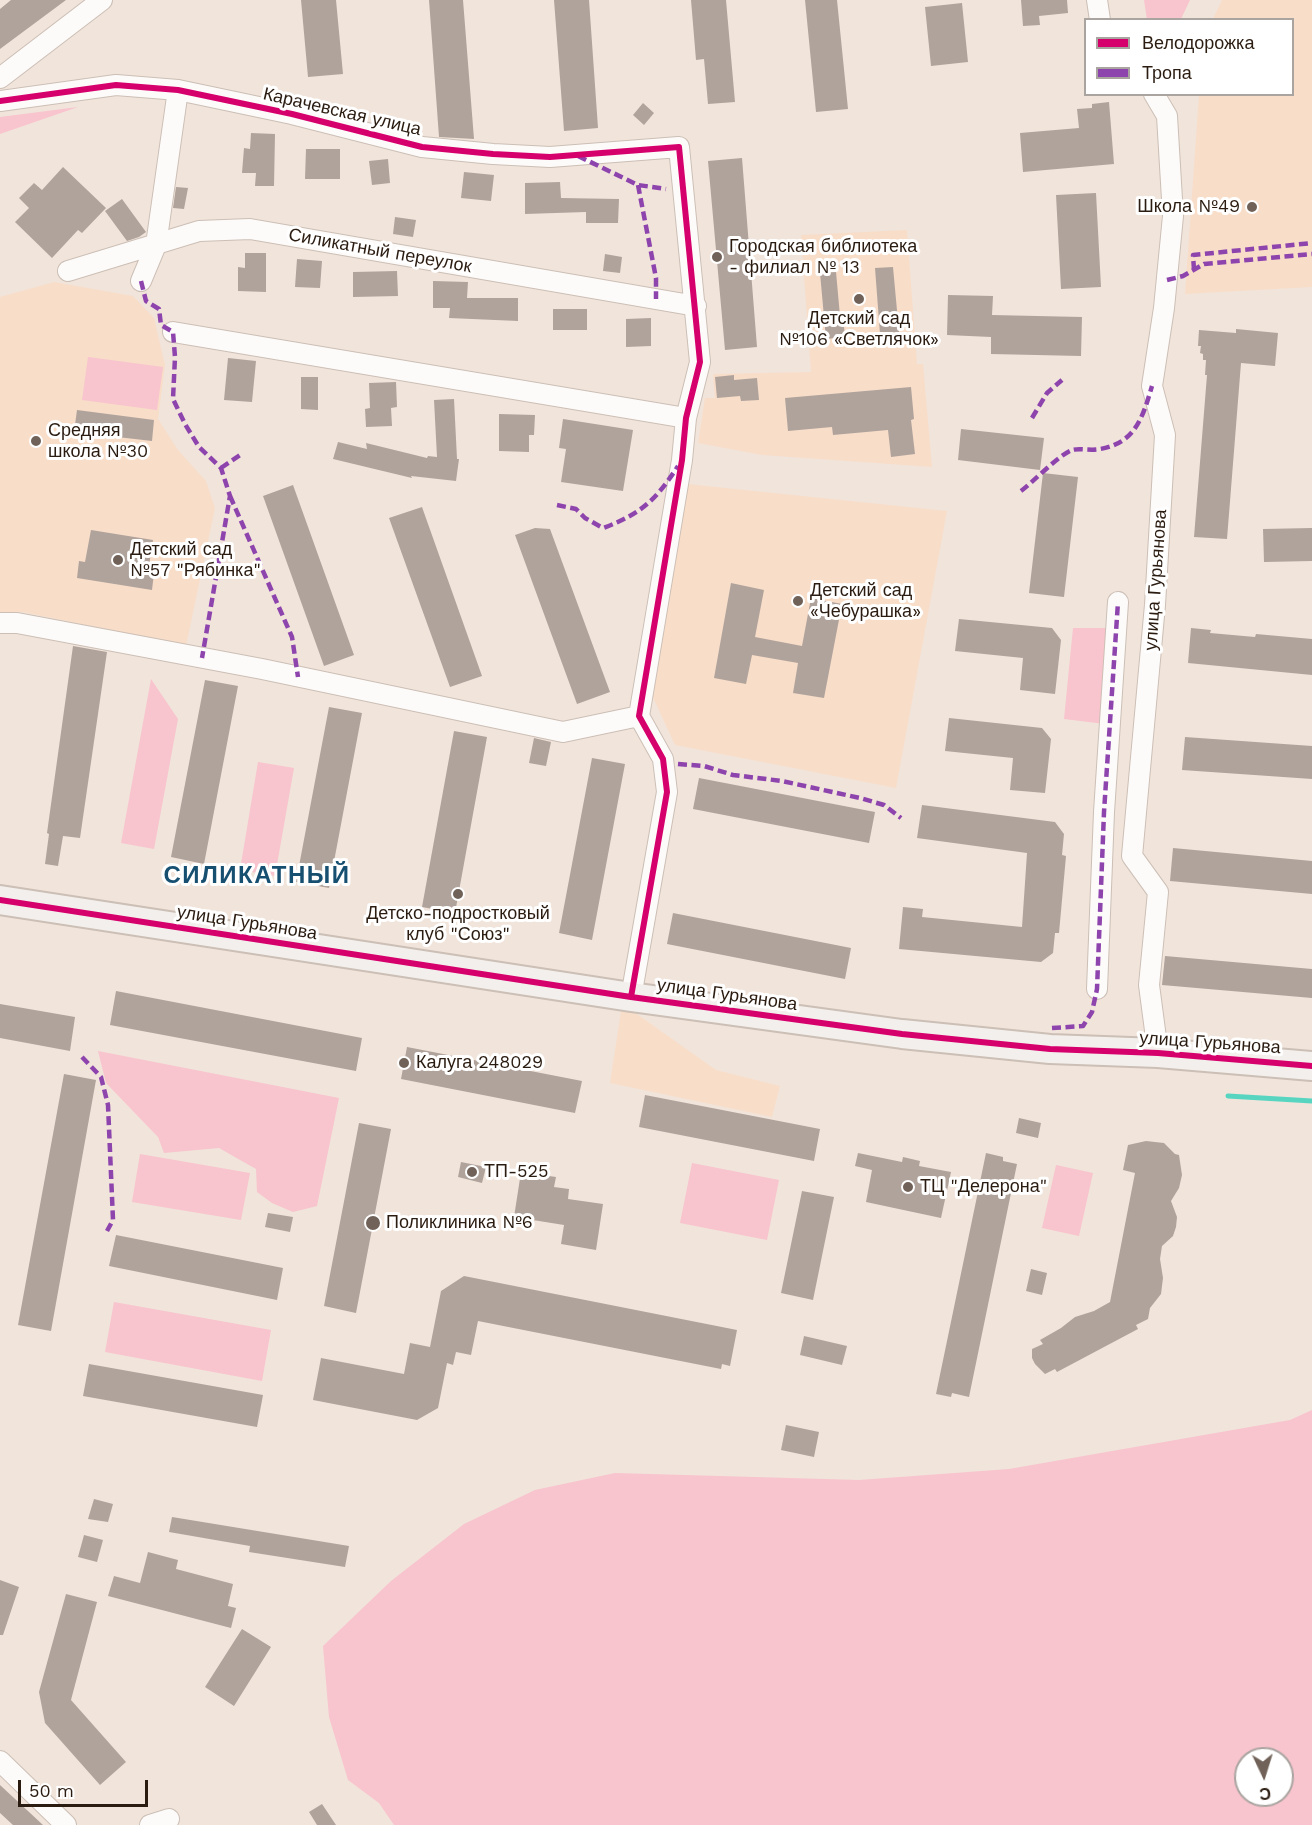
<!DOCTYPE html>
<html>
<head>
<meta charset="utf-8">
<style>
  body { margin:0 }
  #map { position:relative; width:1312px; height:1825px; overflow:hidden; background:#f1e4db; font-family:"Work Sans",sans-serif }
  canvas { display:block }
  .legend { position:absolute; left:1084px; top:18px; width:210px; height:78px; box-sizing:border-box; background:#fff; border:2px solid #aaa4a0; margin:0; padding:8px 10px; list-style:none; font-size:18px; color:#2b1c11 }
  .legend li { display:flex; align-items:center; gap:12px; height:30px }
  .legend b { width:30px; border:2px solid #aaa4a0 }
  .north { position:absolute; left:1234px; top:1747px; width:60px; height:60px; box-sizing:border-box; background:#fff; border:2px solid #aaa4a0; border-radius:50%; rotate:176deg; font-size:16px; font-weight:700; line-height:24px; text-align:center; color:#2b1c11 }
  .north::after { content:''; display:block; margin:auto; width:21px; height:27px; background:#706258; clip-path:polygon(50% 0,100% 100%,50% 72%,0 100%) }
  .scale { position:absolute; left:18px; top:1780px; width:130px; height:27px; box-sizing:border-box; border:3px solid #2b1c11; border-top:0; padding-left:8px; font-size:18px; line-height:21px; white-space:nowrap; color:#2b1c11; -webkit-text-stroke:4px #fff; paint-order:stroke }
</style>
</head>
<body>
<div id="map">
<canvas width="1312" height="1825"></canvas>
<ul class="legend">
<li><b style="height:8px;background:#d6006c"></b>Велодорожка</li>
<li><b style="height:8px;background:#8e44ad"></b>Тропа</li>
</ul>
<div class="north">С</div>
<div class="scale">50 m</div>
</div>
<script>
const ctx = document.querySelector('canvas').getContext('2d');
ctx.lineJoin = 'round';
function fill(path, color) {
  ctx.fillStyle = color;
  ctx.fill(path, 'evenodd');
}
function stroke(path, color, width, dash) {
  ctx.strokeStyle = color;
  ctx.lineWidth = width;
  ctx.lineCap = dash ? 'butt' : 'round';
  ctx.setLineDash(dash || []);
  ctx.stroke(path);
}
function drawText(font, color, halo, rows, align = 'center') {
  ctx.font = font + ' "Work Sans",sans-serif';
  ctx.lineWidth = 6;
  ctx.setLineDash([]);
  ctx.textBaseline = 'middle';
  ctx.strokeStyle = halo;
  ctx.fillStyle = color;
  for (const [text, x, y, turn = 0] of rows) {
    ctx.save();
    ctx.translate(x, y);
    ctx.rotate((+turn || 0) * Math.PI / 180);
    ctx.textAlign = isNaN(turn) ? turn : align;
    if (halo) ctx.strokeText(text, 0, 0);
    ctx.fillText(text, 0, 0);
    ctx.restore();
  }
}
fill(new Path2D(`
  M1222 0H1312V287L1185 294 1199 95 1292 94V20L1213 19Z
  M907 230 917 364H923L932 467 762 455 698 443 705 398H715L713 374 811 372 801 235Z
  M54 282 133 296 154 318 165 365 158 419 178 450 206 481 215 508 186 646 23 612H0V297Z
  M687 484 947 511 896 788 675 745 650 691Z
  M621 1011 634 1012 716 1070 780 1086 772 1117 610 1083Z`), '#f8ddc9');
fill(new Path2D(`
  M1144 0H1190L1181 19 1147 20Z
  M78 107 0 134V117Z
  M88 357 163 367 157 410 82 400Z
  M1073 628H1109L1105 724 1064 719Z
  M151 679 178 719 154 849 121 843Z
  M258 762 294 768 275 876 240 870Z
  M98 1051 339 1098 317 1206 293 1212 272 1203 257 1192 256 1169 219 1148 164 1153 158 1137 106 1083Z
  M140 1154 250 1173 241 1220 132 1202Z
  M692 1163 779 1180 767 1240 680 1223Z
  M1056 1165 1093 1173 1079 1236 1042 1228Z
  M114 1302 271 1330 262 1381 105 1352Z
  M1312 1410V1825H394L379 1803 348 1780 329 1717 323 1646 391 1581 464 1524 535 1490 615 1473 859 1480 1009 1469 1290 1420ZM1246 1759H1282V1795H1246Z`), '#f8c4ce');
stroke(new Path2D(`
  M1228 1096 1312 1101`), '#58d5c0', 5);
fill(new Path2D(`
  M11 0H66L0 49V9Z
  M301 0H336L343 74 308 77Z
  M429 0H463L474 139 439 137Z
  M554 0H589L598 128 564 131Z
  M691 0H726L735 102 708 104 704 59 696 60Z
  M805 0H837L848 109 816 112Z
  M1021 0H1067L1068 13 1039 16 1040 25 1023 26Z
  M962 3 968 62 931 66 925 7Z
  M1109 102 1114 164 1023 172 1020 133 1079 128 1077 109 1092 108V104Z
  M643 103 654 113 644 125 633 115Z
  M251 133 275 134 274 186H255L256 173H242L244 148 250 149Z
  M306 149H340V179H305Z
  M742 158 757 347 725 350 708 161Z
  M388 159 390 183 372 185 369 161Z
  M63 167 106 208 82 233 78 230 52 258 15 222 29 208 19 198 34 183 42 190Z
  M464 172 494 175 491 201 461 198Z
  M560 182 561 198 619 199 618 223H586V212L525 214V183Z
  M176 187 188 188 184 209 173 208Z
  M1096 193 1101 287 1061 289 1056 195Z
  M122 199 146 232 139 237 127 241 105 211Z
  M395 217 416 220 413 237 393 234Z
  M245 253H266V292L238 291V267L245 268Z
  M605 254 622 257 620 273 603 271Z
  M297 259 322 261 320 288 295 287Z
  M893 267 899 332 880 334 875 268Z
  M397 271 398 296 353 297V272Z
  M836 272 840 316H843L845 337 826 339 820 273Z
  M433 281 468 282 467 298H518V321L449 318 450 308H433Z
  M948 295 993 296 992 315 1082 317 1081 356 991 354V337L947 335Z
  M553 309H587V330H553Z
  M651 318V346L626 347V319Z
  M1236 329 1278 333 1275 366 1241 363 1227 539 1194 537 1207 375H1205L1206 360H1203V354L1200 353 1201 346H1198L1199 330 1236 333Z
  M228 358 256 361 252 402 224 400Z
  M734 375V380L757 378 759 400 741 401 740 396 717 398 715 377Z
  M301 377H318V410L301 409Z
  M396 382 397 407 391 408 392 426 366 427 365 409 370 408 369 383Z
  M911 387 914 419 911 420 915 454 891 457 888 430 833 435 832 427 788 431 785 398Z
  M454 399 457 459H459L456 481 411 476 412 478 333 459 338 442 367 449 366 443 427 458 428 456 437 457 434 400Z
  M77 410 154 420 152 441 74 432Z
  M499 414 535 415 534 435H529V452L499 451Z
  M563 419 633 430 623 491 561 482 566 449 559 448Z
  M961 429 1044 438 1040 470 958 460Z
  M1043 473 1078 477 1064 597 1029 593Z
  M293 485 354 655 324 666 263 496Z
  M422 507 482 676 450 687 389 518Z
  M535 528 550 529 610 692 577 704 515 535Z
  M1312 528V561L1264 562 1263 529Z
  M91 530 153 540 148 572 154 573 152 590 77 578 79 561 85 562Z
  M731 583 764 590 755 637 802 646 811 598 842 604 824 698 793 693 798 663 752 655 746 684 714 678Z
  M959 619 1052 628 1061 640 1055 694 1020 690 1023 658 955 651Z
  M1191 628 1211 630 1210 633 1255 637 1256 634 1312 639V675L1188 663Z
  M73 646 107 652 80 838 63 836 58 866 45 864 49 834 47 833Z
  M205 680 238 686 204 864 171 857Z
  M329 707 362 713 329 888 296 882Z
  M949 718 1042 728 1051 739 1045 793 1010 790 1013 758 945 751Z
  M454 731 487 737 455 913 422 907Z
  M1185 737 1312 746V779L1182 770Z
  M534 738 551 742 546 766 529 763Z
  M592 758 625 764 592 940 559 933Z
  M699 778 875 812 869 843 693 809Z
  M922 805 1055 822 1064 834 1062 855 1066 856 1059 933H1055L1053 953 1041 962 899 949 903 907 923 909 922 917 1022 927 1027 853 917 838Z
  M1173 848 1312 861V894L1170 881Z
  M673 913 851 948 845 979 667 944Z
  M1165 956 1312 969V998L1162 985Z
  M116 991 362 1038 356 1071 110 1025Z
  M0 1004 75 1017 70 1051 0 1038Z
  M407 1047 582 1081 575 1113 401 1079Z
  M64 1074 96 1080 51 1331 18 1325Z
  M645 1095 820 1129 814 1161 639 1127Z
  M1019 1118 1041 1123 1038 1138 1016 1133Z
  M359 1123 391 1129 356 1313 324 1306Z
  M1146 1141 1164 1143 1175 1154 1179 1155 1182 1175 1179 1188 1171 1201 1177 1217 1176 1227 1173 1236 1162 1246 1160 1259 1163 1278 1161 1294 1150 1308 1148 1319 1136 1325 1138 1329 1057 1372 1055 1369 1045 1374 1035 1364 1032 1358V1349L1043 1344 1040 1340 1061 1328 1075 1317 1094 1311 1110 1302 1135 1173 1123 1170 1128 1145Z
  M858 1153 902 1162 903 1157 920 1161 919 1166 951 1172 941 1218 866 1202 872 1170 855 1166Z
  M986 1153 1003 1157V1161L1017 1164 969 1397 952 1393 951 1397 936 1394Z
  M461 1162 486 1167 482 1183 458 1177Z
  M521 1172 556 1177 554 1187 569 1189 568 1199 603 1204 596 1250 561 1244 564 1225 514 1217Z
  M802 1191 834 1197 813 1300 781 1293Z
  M268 1213 293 1217 290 1232 265 1227Z
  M116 1235 283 1268 277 1300 109 1266Z
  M1031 1269 1047 1273 1042 1295 1026 1291Z
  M464 1276 737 1330 730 1366 722 1364 721 1369 478 1321 471 1355 456 1352 453 1365 447 1363 438 1408 417 1420 313 1400 321 1358 404 1374 410 1343 430 1347 441 1291Z
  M804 1336 847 1346 842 1365 800 1355Z
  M89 1364 263 1395 257 1427 83 1396Z
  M786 1425 819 1432 814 1457 781 1450Z
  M94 1499 113 1504 108 1522 88 1519Z
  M172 1517 349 1546 345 1567 249 1552 250 1546 169 1532Z
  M84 1535 103 1540 97 1562 78 1557Z
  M148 1552 178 1560 176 1569 233 1584 228 1606 236 1608 231 1628 108 1596 114 1576 140 1583Z
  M0 1580 19 1587 3 1635H0Z
  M66 1594 97 1602 71 1700 126 1762 100 1785 45 1723 39 1692Z
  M242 1629 271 1647 234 1706 205 1687Z
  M0 1785 43 1825H13L0 1813Z
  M322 1804 336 1825H317L309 1812Z`), '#b0a39c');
const street = new Path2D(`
  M1097 0 1100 20
  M0 78 102 0
  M1154 94 1167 116 1173 216 1164 308 1152 386 1165 435 1155 605 1132 856 1158 892 1149 985 1158 1053
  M0 101 116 85 178 90 292 114 422 147 493 154 550 157 679 147 700 362 686 418 682 460 639 716 663 759 667 792 631 997
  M68 271 199 231 250 229 696 306
  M141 281 156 245 178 90
  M173 332 686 418
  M0 623H17L262 669 563 732 639 716
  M1097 989 1104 812 1118 602
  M0 1761 66 1825
  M150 1825 169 1819`);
const secondary = new Path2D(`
  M0 900 631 997 902 1034 1050 1049 1158 1053 1312 1066`);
stroke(street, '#ccbfb5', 22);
stroke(secondary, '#ccbfb5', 32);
stroke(street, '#fdfbfa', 20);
stroke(secondary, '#f3efec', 28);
stroke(new Path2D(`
  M578 156 638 185 666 189
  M638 185 656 278V299
  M1194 270 1193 255 1312 243
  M1167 280 1183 276 1204 264 1312 254
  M141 281 146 301 159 309 161 325 173 332 175 357 173 399 185 424 199 447 221 468 230 496 202 658
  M1032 418 1047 393 1062 380
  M221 468 240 455
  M1021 491C1033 482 1060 454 1072 450 1080 448 1091 451 1100 449 1136 443 1143 416 1152 386
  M230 496 292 637 298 677
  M557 505 576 509 585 518 603 528C641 514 656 500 678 466
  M678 764 704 766 733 775 782 781 860 798 884 805 901 818
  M1052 1028 1083 1026 1092 1012 1097 989 1104 812 1118 602
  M82 1057 101 1077 108 1105 113 1220 107 1231`), '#8e44ad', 4.5, [9, 4.5]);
stroke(new Path2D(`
  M0 101 116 85 178 90 292 114 422 147 493 154 550 157 679 147 700 362 686 418 682 460 639 716 663 759 667 792 631 997
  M0 900 631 997 902 1034 1050 1049 1158 1053 1312 1066`), '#d6006c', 6);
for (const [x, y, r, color] of [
  [1252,207,6,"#706258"],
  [717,257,6,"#706258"],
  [859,299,6,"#706258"],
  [36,441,6,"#706258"],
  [118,560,6,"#706258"],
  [798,601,6,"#706258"],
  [458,894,6,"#706258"],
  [404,1063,6,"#706258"],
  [472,1172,6,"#706258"],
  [908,1187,6,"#706258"],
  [373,1223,8,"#706258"]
]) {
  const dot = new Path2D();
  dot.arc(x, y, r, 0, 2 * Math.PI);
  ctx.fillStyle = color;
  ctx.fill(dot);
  stroke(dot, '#fff', 2);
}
drawText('18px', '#2b1c11', '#fff', [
  ["Карачевская улица",342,112,13],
  ["Силикатный переулок",380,251,10],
  ["улица Гурьянова",1156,580,-86],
  ["улица Гурьянова",247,923,9],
  ["улица Гурьянова",727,995,8],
  ["улица Гурьянова",1210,1043,4]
]);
drawText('18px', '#2b1c11', '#fff', [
  ["Школа №49",1240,207,"right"],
  ["Городская библиотека",729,247],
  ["- филиал № 13",729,268],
  ["Детский сад",859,319,"center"],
  ["№106 «Светлячок»",859,340,"center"],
  ["Средняя",48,431],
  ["школа №30",48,452],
  ["Детский сад",130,550],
  ["№57 \"Рябинка\"",130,571],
  ["Детский сад",810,591],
  ["«Чебурашка»",810,612],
  ["Детско-подростковый",458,914,"center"],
  ["клуб \"Союз\"",458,935,"center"],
  ["Калуга 248029",416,1063],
  ["ТП-525",484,1172],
  ["ТЦ \"Делерона\"",920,1187],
  ["Поликлиника №6",386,1223]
], 'left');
ctx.letterSpacing = '1.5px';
drawText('bold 24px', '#174f71', '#fff', [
  ["СИЛИКАТНЫЙ",257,876]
]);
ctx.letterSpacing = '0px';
</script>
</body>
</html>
